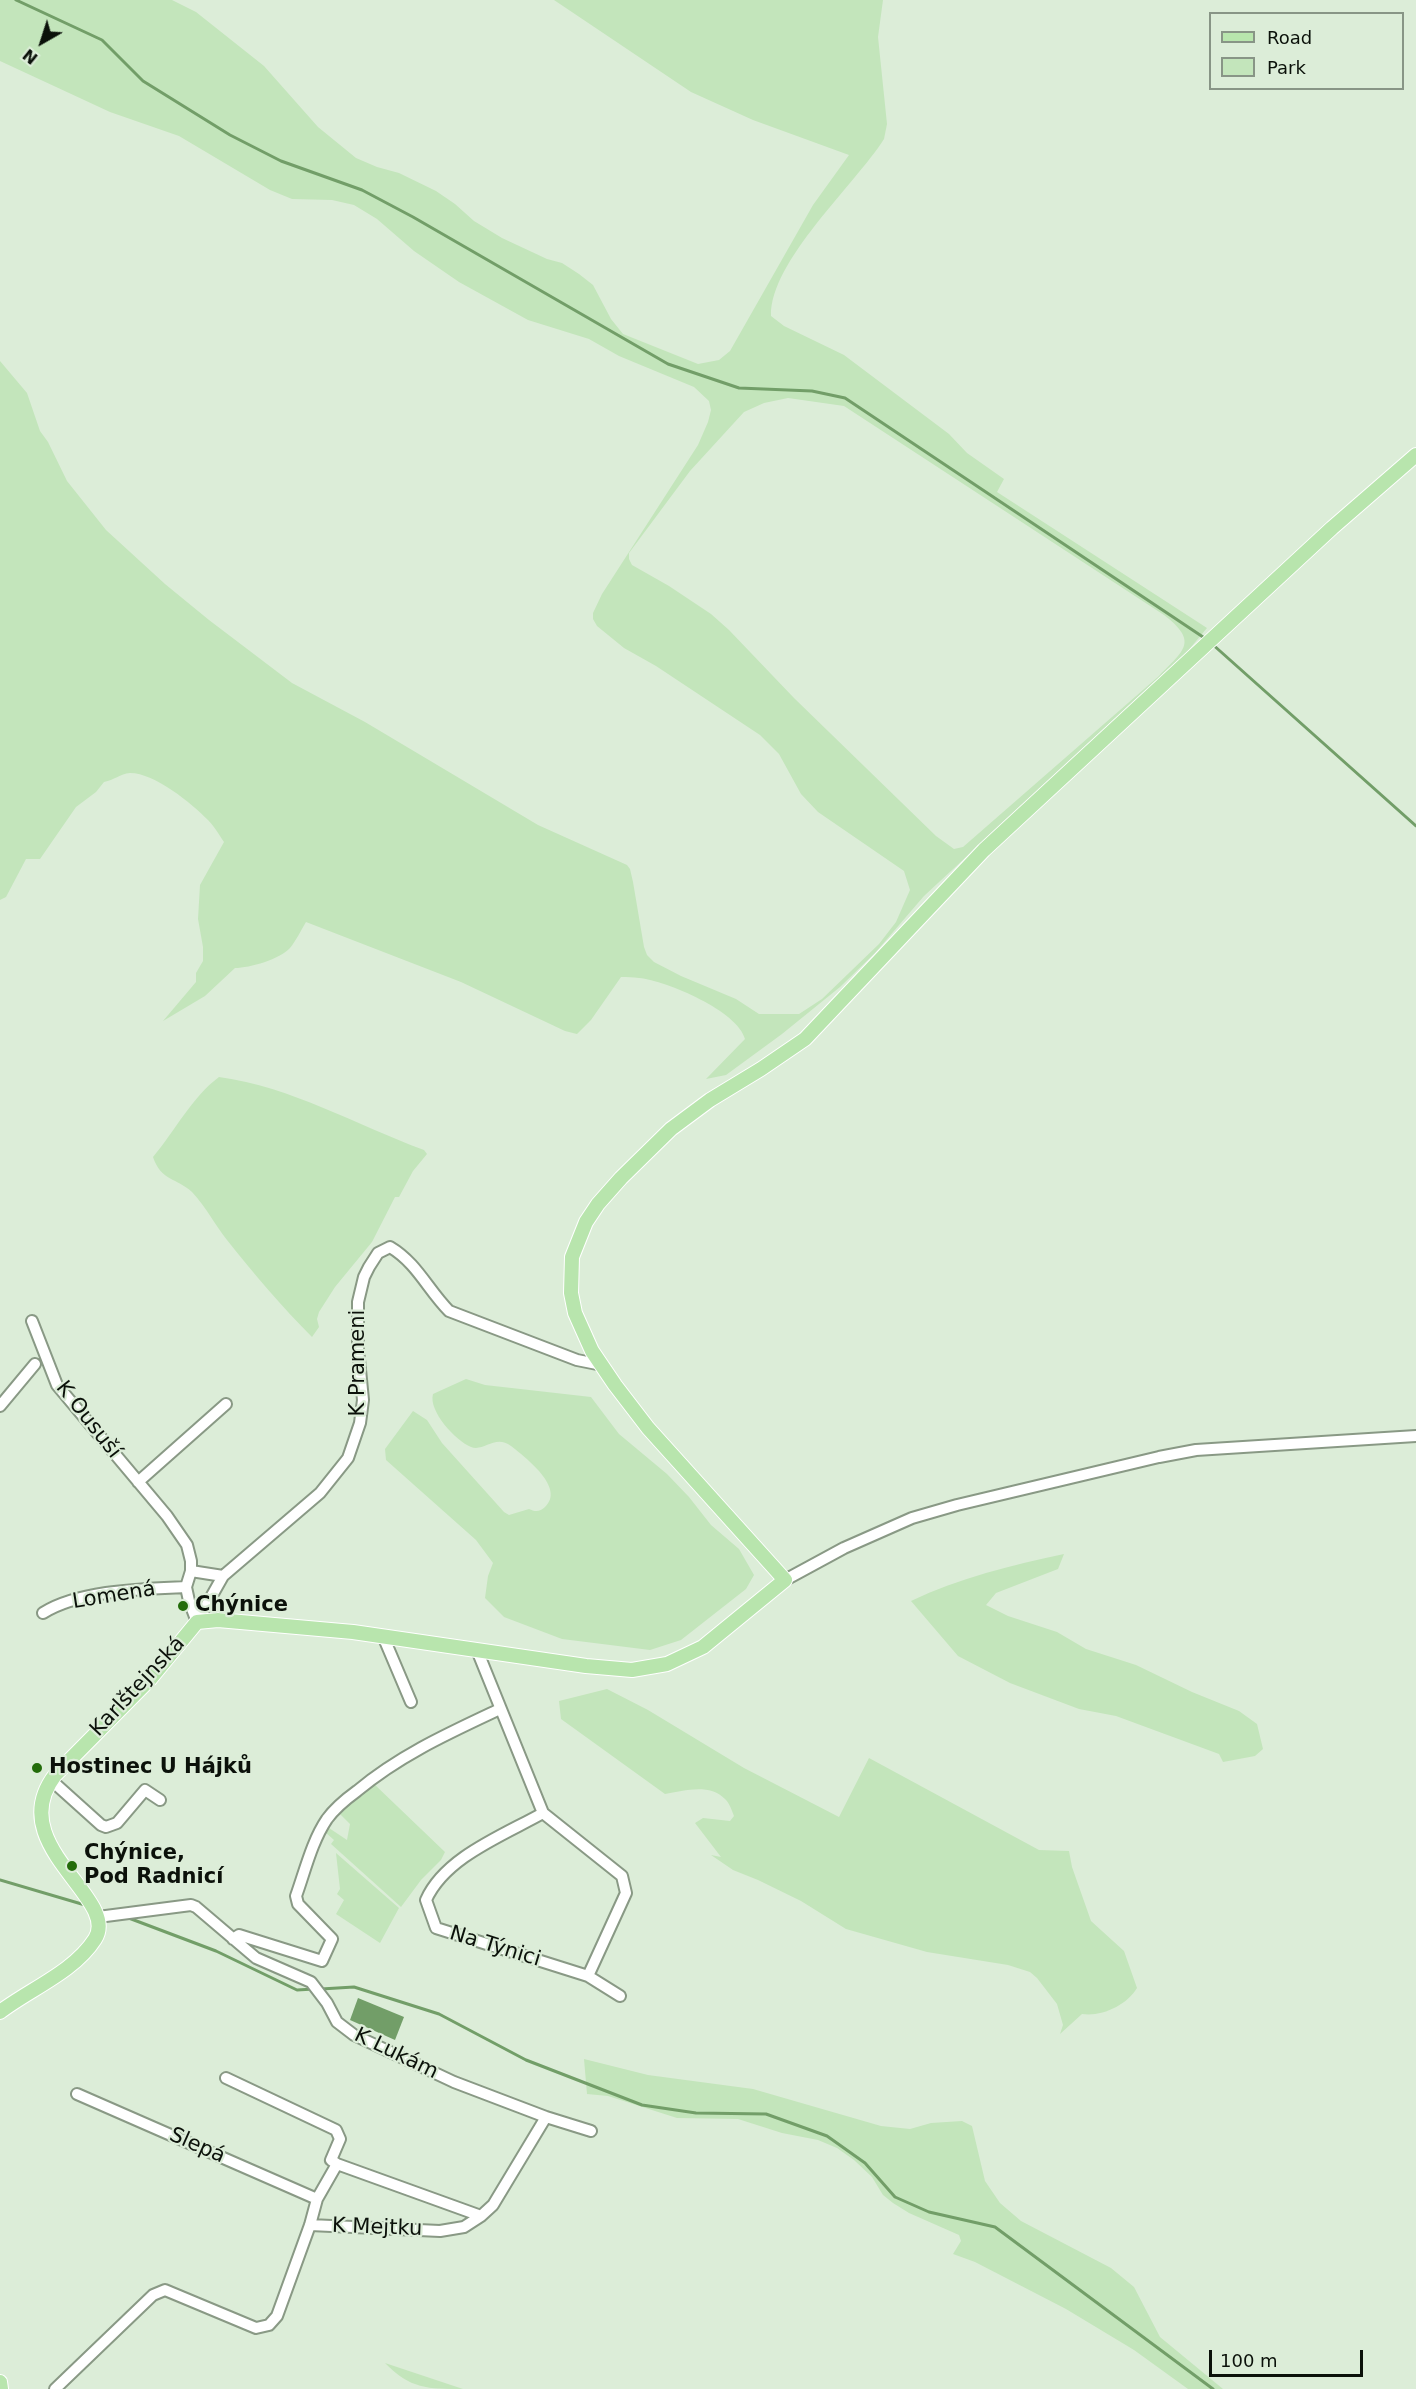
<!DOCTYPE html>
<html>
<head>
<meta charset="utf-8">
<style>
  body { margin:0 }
  #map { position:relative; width:1416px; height:2389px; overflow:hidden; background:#dcedd8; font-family:"DejaVu Sans",sans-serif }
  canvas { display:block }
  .legend { position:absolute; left:1209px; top:12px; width:195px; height:78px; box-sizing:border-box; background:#dcedd8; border:2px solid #889586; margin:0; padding:8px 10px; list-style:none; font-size:18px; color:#0b110a }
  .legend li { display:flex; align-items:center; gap:12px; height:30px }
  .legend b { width:30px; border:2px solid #889586 }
  .north { position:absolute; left:12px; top:12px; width:60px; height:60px; -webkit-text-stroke:4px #dcedd8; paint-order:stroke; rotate:219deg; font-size:16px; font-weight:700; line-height:24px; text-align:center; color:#0b110a }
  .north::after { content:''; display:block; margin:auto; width:21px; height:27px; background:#0b110a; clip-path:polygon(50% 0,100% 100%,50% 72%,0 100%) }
  .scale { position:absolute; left:1209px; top:2350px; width:154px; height:27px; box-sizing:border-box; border:3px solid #0b110a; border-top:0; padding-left:8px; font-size:18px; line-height:21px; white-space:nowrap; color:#0b110a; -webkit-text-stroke:4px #dcedd8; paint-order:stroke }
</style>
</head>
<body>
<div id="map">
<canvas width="1416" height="2389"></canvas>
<ul class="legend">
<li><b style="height:8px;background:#b8e5ad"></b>Road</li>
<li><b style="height:16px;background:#c3e5bb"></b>Park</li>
</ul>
<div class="north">N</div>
<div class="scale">100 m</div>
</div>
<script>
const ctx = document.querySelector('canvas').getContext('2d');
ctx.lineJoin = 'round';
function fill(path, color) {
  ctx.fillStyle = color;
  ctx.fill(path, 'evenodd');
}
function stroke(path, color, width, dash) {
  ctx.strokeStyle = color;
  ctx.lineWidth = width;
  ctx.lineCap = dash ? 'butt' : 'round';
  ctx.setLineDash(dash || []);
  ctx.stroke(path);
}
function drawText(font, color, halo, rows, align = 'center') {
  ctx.font = font + ' "DejaVu Sans",sans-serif';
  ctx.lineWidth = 4.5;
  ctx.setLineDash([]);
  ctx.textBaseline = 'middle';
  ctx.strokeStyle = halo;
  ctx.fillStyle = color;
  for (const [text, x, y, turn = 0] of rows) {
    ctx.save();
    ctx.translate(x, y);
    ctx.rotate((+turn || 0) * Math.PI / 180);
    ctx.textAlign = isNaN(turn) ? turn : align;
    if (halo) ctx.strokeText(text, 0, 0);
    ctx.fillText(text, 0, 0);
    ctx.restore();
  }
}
fill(new Path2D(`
  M0 0H172L196 12 264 66 318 127 356 158 377 167 399 173 436 191 455 204 474 221 502 238 547 259 562 263 579 274 593 285 611 319 623 334 698 364 719 360 730 351 813 205 849 155 753 120 691 92 554 0H883L878 37 887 124 884 139C854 186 770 261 771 316L784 326 844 355 949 434 967 453 1004 479 997 492 1207 628 1186 653 924 896 875 953 840 987 782 1034 726 1075 706 1079 745 1039C738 1011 667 981 639 978 633 977 627 977 621 977L591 1020 577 1034 565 1031 461 982 306 922C301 930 296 941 290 948 280 959 250 968 235 968L205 996 163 1021 196 982V973L203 961V947L198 919 200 885 224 842C219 835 215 827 208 820 191 803 155 773 130 773 120 774 114 780 104 782L96 792 76 807 40 859H26L6 897 0 900V361L27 393 40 431 48 442 67 481 106 530 165 584 209 620 292 683 365 722 538 825 627 865 630 869 633 882 644 947 647 955 654 962 681 976 736 999 759 1014H799L822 999 879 944 896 922 910 890 904 871 818 812 801 794 779 754 760 735 656 666 624 648 597 626 593 619V613L602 594 698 445 708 422 711 410 709 401 694 387 619 356 589 339 528 320 459 282 414 251 377 219 354 205 332 200 292 199 270 190 179 136 110 112 0 61ZM788 398 844 406 1164 615C1199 642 1184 650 1159 676L963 847 954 849 936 836 794 698 729 630 711 614 669 586 632 565 629 559V553L690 471 744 412 764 403Z
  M219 1077C292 1087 356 1125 424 1150L427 1154 413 1171 399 1197H395L372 1242 335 1287 319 1312 317 1319 319 1327 312 1337C282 1307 254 1274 227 1240 215 1225 206 1207 192 1192 177 1178 161 1181 153 1157 175 1131 192 1097 219 1077Z
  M466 1379 485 1385 591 1397 619 1434 667 1474 689 1497 711 1525 739 1549 754 1575 746 1589 681 1640 650 1650 562 1639 504 1617 485 1598 488 1576 493 1563 476 1540 386 1460 385 1449 413 1411 427 1420 442 1443 504 1512 509 1515 529 1509C535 1512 540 1512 545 1507 566 1488 525 1457 511 1446 495 1434 484 1452 471 1447 456 1441 428 1411 433 1394Z
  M1064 1554 1058 1569 996 1593 986 1605 1008 1616 1057 1632 1086 1649 1136 1665 1192 1692 1239 1711 1257 1724 1263 1749 1255 1756 1223 1762 1219 1754 1116 1716 1079 1709 1010 1683 958 1656 911 1601C959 1578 1012 1565 1064 1554Z
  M607 1689 648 1710 744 1768 839 1817 869 1758 1039 1850 1069 1851 1072 1867 1091 1921 1124 1951 1137 1988C1127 2005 1102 2017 1082 2014L1060 2034 1063 2025 1057 2004 1037 1978 1030 1972 1008 1965 927 1952 846 1929 801 1901 758 1880 733 1870 711 1855 721 1857 695 1823 703 1818 730 1821 734 1816C732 1811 729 1802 725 1799 709 1783 684 1791 665 1794L561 1719 559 1701Z
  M373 1783 445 1852 441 1860 421 1880 401 1907 331 1844 334 1840 325 1832 329 1828 347 1840 350 1824 339 1813Z
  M336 1853 399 1908 380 1943 336 1914 344 1900 337 1894 340 1889Z
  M584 2059 648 2075 753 2089 881 2126 910 2129 931 2123 962 2121 972 2126 985 2181 1000 2203 1021 2221 1111 2268 1134 2287 1160 2337 1223 2389H1188L1134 2350 1066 2309 975 2262 953 2254 961 2241 959 2235 909 2213 893 2203 883 2195 872 2177 854 2160 837 2148 818 2140 782 2133 738 2119 677 2118 608 2096 587 2094Z
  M385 2363 463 2389C428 2389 410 2389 385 2363Z`), '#c3e5bb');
fill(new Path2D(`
  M358 1998 404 2017 395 2040 350 2020Z`), '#729e68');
stroke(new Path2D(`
  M16 0 102 40 143 81 230 135 281 161 362 190 413 217 668 364 739 388 812 391 845 398 1206 639
  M1211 643 1416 826
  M0 1880 85 1905
  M126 1917 216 1951 297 1990 314 1989
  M321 1989 354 1987 439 2014 526 2060 642 2105 696 2113 766 2114 827 2136 865 2163 895 2197 929 2212 995 2227 1213 2389`), '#729e68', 3);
const minor = new Path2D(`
  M32 1321 57 1385 167 1516 187 1545 191 1561V1571L186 1587 189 1601 197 1622
  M0 1406 35 1364
  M138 1482 226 1404
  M191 1571 223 1576
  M785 1580 844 1548 912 1518 957 1505 1159 1457 1196 1450 1416 1436
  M43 1613C79 1590 144 1589 186 1587
  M197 1622 223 1576 320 1493 348 1458 360 1423 363 1400 358 1349V1302L364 1277 369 1267 378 1253 390 1247C417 1263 428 1290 449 1311L577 1360 602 1365
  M383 1636 411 1702
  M477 1650 543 1813 622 1876 626 1893 588 1976
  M51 1780 101 1825 106 1827 117 1823 145 1790 160 1800
  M543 1813C504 1835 445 1857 426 1900L436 1928 588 1976 620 1996
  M98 1917 191 1905 196 1907 256 1958 311 1982 327 2003 337 2022 354 2035 454 2082 546 2117 591 2131
  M233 1939 239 1935 322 1961 332 1939 298 1904 296 1896C305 1871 312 1841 327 1819 335 1808 346 1799 357 1791 400 1755 449 1733 500 1709
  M226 2078 336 2130 340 2139 331 2160 337 2164
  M77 2094 317 2199
  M310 2225 440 2231 464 2227 481 2216 493 2205 546 2117
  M55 2389 153 2295 165 2290 256 2328 269 2325 277 2316 310 2225 317 2199 337 2164 481 2216`);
const major = new Path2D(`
  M0 2012C30 1989 74 1972 95 1939 121 1898 2 1845 55 1775L151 1678 197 1622 218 1620 353 1632 586 1666 632 1670 667 1664 703 1647 785 1580 648 1428 615 1385 592 1351 575 1313 571 1293 572 1257 586 1222 598 1204 621 1178 671 1129 710 1100 761 1069 805 1039 984 850 1332 528 1416 455
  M0 2382 1 2389`);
stroke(minor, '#899985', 14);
stroke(major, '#fff', 16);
stroke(minor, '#fff', 10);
stroke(major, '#b8e5ad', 14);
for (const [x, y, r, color] of [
  [183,1606,6,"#236c0a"],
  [37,1768,6,"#236c0a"],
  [72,1866,6,"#236c0a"]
]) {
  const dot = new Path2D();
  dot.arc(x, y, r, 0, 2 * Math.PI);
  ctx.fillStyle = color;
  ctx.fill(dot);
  stroke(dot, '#dcedd8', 2);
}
drawText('21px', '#0b110a', '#dcedd8', [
  ["K Prameni",359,1363,-90],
  ["K Ousuší",88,1420,52],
  ["Lomená",114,1596,-9],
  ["Karlštejnská",138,1687,-47],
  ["Na Týnici",495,1947,17],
  ["K Lukám",396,2054,26],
  ["Slepá",197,2146,24],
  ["K Mejtku",377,2228,2]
]);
drawText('bold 21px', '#0b110a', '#dcedd8', [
  ["Chýnice",195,1606],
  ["Hostinec U Hájků",49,1768],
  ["Chýnice,",84,1854],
  ["Pod Radnicí",84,1878]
], 'left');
</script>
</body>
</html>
